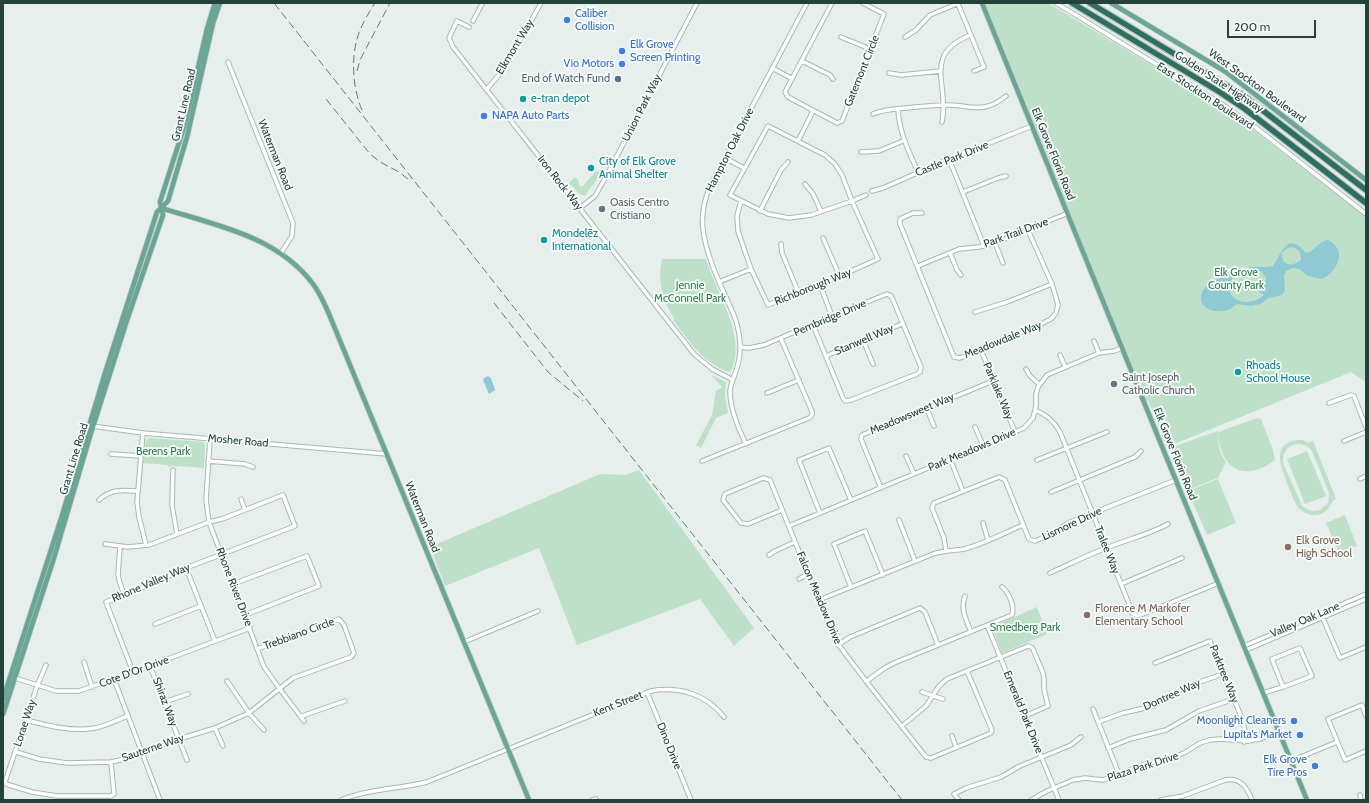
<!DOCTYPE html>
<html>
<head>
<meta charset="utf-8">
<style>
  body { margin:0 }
  #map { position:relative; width:1369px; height:803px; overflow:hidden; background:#e6efeb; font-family:Cabin,sans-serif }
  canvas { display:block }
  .frame { position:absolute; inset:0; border:4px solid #24423a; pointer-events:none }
  .scale { position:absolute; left:1227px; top:20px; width:89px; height:18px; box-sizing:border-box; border:2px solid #24423a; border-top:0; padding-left:5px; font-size:12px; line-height:14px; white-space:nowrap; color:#24423a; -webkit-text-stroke:3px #f7fbf9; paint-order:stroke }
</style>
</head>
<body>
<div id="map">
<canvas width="1369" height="803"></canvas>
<div class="frame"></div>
<div class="scale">200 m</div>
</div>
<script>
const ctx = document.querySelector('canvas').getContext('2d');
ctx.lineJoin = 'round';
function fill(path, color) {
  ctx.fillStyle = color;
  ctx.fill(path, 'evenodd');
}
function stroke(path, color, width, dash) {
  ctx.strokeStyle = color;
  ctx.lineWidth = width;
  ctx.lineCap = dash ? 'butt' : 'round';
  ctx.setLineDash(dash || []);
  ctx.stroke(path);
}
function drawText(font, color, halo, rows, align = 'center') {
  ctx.font = font + ' Cabin,sans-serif';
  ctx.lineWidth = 3.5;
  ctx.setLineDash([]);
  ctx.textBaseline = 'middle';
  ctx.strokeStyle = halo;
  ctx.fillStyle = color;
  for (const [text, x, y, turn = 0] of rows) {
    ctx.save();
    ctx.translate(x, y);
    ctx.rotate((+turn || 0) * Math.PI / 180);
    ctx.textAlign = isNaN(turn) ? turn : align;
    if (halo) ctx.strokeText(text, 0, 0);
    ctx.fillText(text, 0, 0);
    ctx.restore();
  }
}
fill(new Path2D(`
  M987 3H1048L1230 112 1366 217V382L1351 372 1167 447 1148 400 1146 401 986 5Z
  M596 171 599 172C598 183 589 187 586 195 577 197 577 187 568 184L575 177 579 181V185L582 187Z
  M662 259H706C715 291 748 337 731 371L729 372C703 363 689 341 673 320L674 318C662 300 657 280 662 259Z
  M711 375 726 382 725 396 728 413 716 418 701 448 696 445 712 415 716 391 722 387Z
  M1257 418 1261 419 1273 450 1275 460C1244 483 1220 469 1218 432Z
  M1218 431C1218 443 1219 453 1226 462L1218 478 1190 489 1173 450 1175 446Z
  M149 438 204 442 205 446 204 468 179 466 177 467 173 465 169 467 168 465 143 463 146 440Z
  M1297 440H1303L1309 443 1313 441 1336 499C1331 501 1332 505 1328 509 1319 519 1305 516 1297 506 1293 499 1290 491 1287 483 1281 466 1271 444 1297 440ZM1300 444 1307 446 1312 451 1329 493 1328 503 1320 510 1311 511 1302 506 1283 463C1282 451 1289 444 1300 444Z
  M1307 451 1326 496 1305 504 1287 459Z
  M639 470 754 628 734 646 700 599 577 645 539 548 445 586 430 547 600 474 626 475Z
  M1218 479 1236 523 1207 535 1188 491Z
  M1345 515 1357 546 1339 553 1326 523Z
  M1037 607 1047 634 1002 653 992 627Z`), '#bfe0c8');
fill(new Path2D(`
  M1328 240C1348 250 1338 271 1322 279L1308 276 1299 269 1293 268 1286 271 1284 276 1285 290 1282 295 1269 298 1260 304 1251 306 1237 304C1221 320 1191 308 1204 289 1210 280 1241 269 1251 267 1259 266 1265 268 1273 266 1282 253 1287 230 1306 253 1315 251 1317 242 1328 240ZM1291 247C1299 249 1301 252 1301 260 1295 264 1292 266 1285 263 1280 255 1281 250 1291 247ZM1254 270C1260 270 1264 273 1266 279L1265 283 1259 287V292L1263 294V296C1245 310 1217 298 1236 273L1245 278Z
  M488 376 491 378 495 390 489 394 483 380 484 378Z`), '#8ec9d4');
const minor = new Path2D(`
  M832 3 785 92 788 97 837 123 842 121 884 14 863 3
  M1056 3 1223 105 1255 127 1366 214
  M958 4 984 67 974 71
  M473 21 482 4
  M469 27 457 21 449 38 453 47 694 354 712 369 733 380
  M841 37 870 49
  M905 37 916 30 930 15 959 3
  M802 61 830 75 833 79
  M228 62 293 223 292 236 281 253
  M772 68 791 78
  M889 73 901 75 941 71
  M487 89 505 68 541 3
  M898 109C899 132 909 152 918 172
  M873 114C886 108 901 109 916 107 926 106 936 105 947 105 971 105 983 115 1006 96
  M942 122C950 85 921 54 971 35
  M798 141 813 111
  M861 152 879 151 905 140
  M725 158 744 168
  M949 159 984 246
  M805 184 813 194 821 211
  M872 191 883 188 949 159 1032 126
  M963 192 998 178 1006 176
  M741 201 737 216 738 231 751 269 768 305 820 285 878 259 852 201 842 175 835 164 825 155 768 126 730 195 768 214 789 218 811 215 852 201 866 195
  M580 208 595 196 607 175 697 3
  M760 211 781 170 788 162
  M922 213H913L900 219V224L954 357 960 358 1037 326 1051 319 1056 313 1058 305 1052 284 1028 230
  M823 238 840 277
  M995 243 1003 263
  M781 244 782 253 799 294
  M950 253 957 270 961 275
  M918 266 959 249 979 247 995 243 1068 213
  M719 282 751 269
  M820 285 832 316
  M975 312 1007 302 1052 284
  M863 340 873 364
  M1094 341 1099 353
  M740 347 749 348 764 345 832 316 887 294 891 296 893 300 921 367 920 372 917 374 851 400 845 401 843 398 813 325
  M981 350 1015 432
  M1060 355 1065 367
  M826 356 902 324
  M1026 369 1030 376 1039 384
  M767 393 799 380
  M1329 403 1351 395 1354 396 1366 427
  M927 409 934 426
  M1035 410C1047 415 1054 421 1060 432L1133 614 1138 616 1219 583
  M92 426 143 433 387 454
  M975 427 983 445
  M143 433 137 502 139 517 146 545
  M210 439 206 500 209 522 264 667 279 688 304 721
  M1344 441 1366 432
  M746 444C738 428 730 409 730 391 731 382 736 373 738 364 742 349 740 333 735 318 728 301 720 285 713 267 702 237 697 215 711 184L807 3
  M111 454 141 456
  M906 456 914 474
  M950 459 963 491
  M1037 460 1107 432
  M208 461 245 464 253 467
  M702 461 809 418C813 415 813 413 811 409L781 339
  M173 470 172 505 177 534
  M1360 479 1366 476
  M881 488 861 439 862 435 993 381
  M1051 492 1135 457 1141 451
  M241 499 245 510
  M99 500C111 489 122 490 137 491
  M782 510 748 524 741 523 723 500 725 494 763 478 770 480 835 640 869 685 926 757 931 758 991 733 992 730 967 671
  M820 513 799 460 829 448 851 500
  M899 520 915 561
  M983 523 988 540
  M789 526 1024 428 1033 418 1036 406V394L1038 387 1047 375 1099 353 1114 351 1122 348
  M105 544 128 547 149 545 209 522 222 519 283 495 295 526 186 568 157 582 106 602 133 672
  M120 546 118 575 120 583 124 595
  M946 551 944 538 932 508 934 503 999 477 1005 480 1029 539 1035 541 1051 534 1068 523 1176 480
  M769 555 775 551 795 542
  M186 568 215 641
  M1050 573C1068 565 1085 556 1104 549 1125 540 1148 535 1168 524
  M799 579 808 574
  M233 584 307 556 319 586 245 615
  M1121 584 1182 558
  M851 587 834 544 865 531 883 575
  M965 596C960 609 966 619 971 632
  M819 600 933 554C943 550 953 551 964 549 984 544 1004 533 1023 525
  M1322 616 1340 658 1366 647
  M155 624 201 606
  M987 625 1059 800
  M464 642 538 611
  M838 645 850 637 920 608 925 612 938 645
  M1244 646 1366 594
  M1300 648 1312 676 1283 687 1272 659Z
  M1246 650 1366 599
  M84 662 92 687
  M1155 663 1210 641 1243 721 1245 732 1244 742
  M46 665 37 686 5 782 6 784 32 792 57 796H111L114 794 111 762
  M150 666 187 760
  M15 678 56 691H79L133 672 250 628
  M114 679 160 800
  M227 681 249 713 264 730
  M867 681 883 669 894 663 1012 615C1015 606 1009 593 1002 587
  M647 692 691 800
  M922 692 943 699
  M1263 693 1283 687
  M164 702 188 694
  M1093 709 1119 774
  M302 716 345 701
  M1366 716 1362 705 1328 719 1345 760 1366 751
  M26 720C49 726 72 732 95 728 106 726 117 720 128 716
  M1098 722 1123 713 1154 706 1188 686 1223 674
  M902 726 926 706 939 686 947 679 1028 646 1031 647 1033 649 1043 673 1044 679V689L1048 706 1025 716
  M215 728 223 746
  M952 736 956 747
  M1108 748 1130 739 1166 730 1199 711 1234 699
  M16 752 39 759 67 763 111 762 125 759 179 739 215 728 249 713 293 678 351 657 354 653 344 625 339 619 257 649
  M1291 761 1337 742
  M1360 795 1361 800
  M341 800C368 789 399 789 427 782L651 691C679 686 706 694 724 717
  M592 800 596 799
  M959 800 954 794 966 788 1001 777 1020 766 1071 745 1081 737
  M1031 800 1047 791 1073 780 1085 778 1103 780 1145 764 1170 759 1184 753 1200 743 1209 740 1221 739 1248 741 1260 739 1279 731
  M1161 800 1183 796 1225 780C1240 777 1247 787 1252 800`);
const major = new Path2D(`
  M982 3 1161 444 1307 800
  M1111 3 1226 72 1366 180
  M161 208C215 225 277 236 313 284 320 293 324 303 329 314L529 800
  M3 699 61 519 106 370 157 212 168 201 187 137 213 23 220 3
  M3 714 53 561 90 436 126 323 163 215 160 202 185 124 207 29 215 3`);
const highway = new Path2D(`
  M1072 3 1218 91 1245 109 1366 203
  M1090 3 1244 96 1366 190`);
stroke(minor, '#a8b8b2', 5.5);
stroke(major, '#c2cac8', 6);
stroke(highway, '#c2cac8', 8);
stroke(minor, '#fff', 3.5);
stroke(major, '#6aa596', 4.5);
stroke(highway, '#2f6f62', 5.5);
stroke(new Path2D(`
  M274 3 902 800
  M357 71 360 60 390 3
  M326 99 370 154 380 162 399 172 408 179
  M362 110C353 90 351 60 357 39 360 27 368 14 375 3
  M494 303 548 372 583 401`), '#5f7d75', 1, [8, 4]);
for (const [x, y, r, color] of [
  [567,20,4,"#3f7fe0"],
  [622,51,4,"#3f7fe0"],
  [622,64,4,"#3f7fe0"],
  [618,79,4,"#5c6f8a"],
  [523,99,4,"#0f9aa8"],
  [484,116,4,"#3f7fe0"],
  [591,168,4,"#0f9aa8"],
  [602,209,4,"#6b7280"],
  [544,240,4,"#0f9aa8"],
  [1238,372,4,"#0f9aa8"],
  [1114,384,4,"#6b7280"],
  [1288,547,4,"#8d6e63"],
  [1087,615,4,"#8d6e63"],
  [1294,721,4,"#3f7fe0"],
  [1300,735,4,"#3f7fe0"],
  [1315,766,4,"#3f7fe0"]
]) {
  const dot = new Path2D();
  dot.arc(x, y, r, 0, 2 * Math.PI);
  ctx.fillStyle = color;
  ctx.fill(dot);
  stroke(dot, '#f7fbf9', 1.5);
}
drawText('11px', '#366cbe', '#f7fbf9', [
  ["Caliber",575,14,"left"],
  ["Collision",575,27,"left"],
  ["Elk Grove",630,45,"left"],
  ["Screen Printing",630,58,"left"],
  ["Vio Motors",614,64],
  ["NAPA Auto Parts",492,116,"left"],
  ["Moonlight Cleaners",1286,721],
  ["Lupita's Market",1292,735],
  ["Elk Grove",1307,760],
  ["Tire Pros",1307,773]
], 'right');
drawText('11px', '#24423a', '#f7fbf9', [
  ["Elkmont Way",515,47,-59],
  ["Gatemont Circle",862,71,-68],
  ["Golden State Highway",1219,82,33],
  ["West Stockton Boulevard",1257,86,36],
  ["East Stockton Boulevard",1205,96,33],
  ["Grant Line Road",184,105,-77],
  ["Union Park Way",642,108,-63],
  ["Hampton Oak Drive",730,150,-63],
  ["Elk Grove Florin Road",1053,154,68],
  ["Waterman Road",275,155,68],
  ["Castle Park Drive",952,159,-22],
  ["Iron Rock Way",560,183,52],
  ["Park Trail Drive",1016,233,-20],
  ["Richborough Way",813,287,-22],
  ["Pembridge Drive",830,318,-23],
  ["Stanwell Way",864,340,-23],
  ["Meadowdale Way",1003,340,-22],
  ["Parklake Way",998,391,67],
  ["Meadowsweet Way",912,414,-23],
  ["Mosher Road",238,441,5],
  ["Park Meadows Drive",972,450,-23],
  ["Elk Grove Florin Road",1175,454,68],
  ["Grant Line Road",74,459,-73],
  ["Waterman Road",422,517,68],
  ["Lismore Drive",1072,524,-25],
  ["Tralee Way",1107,550,68],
  ["Rhone Valley Way",151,583,-23],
  ["Rhone River Drive",234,587,69],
  ["Falcon Meadow Drive",819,598,67],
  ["Valley Oak Lane",1305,620,-23],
  ["Trebbiano Circle",299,634,-20],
  ["Cote D'Or Drive",134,672,-20],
  ["Parktree Way",1224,674,68],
  ["Dontree Way",1172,695,-24],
  ["Shiraz Way",165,702,69],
  ["Kent Street",618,704,-22],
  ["Emerald Park Drive",1023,712,68],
  ["Lorae Way",25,723,-72],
  ["Dino Drive",669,746,68],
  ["Sauterne Way",153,748,-19],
  ["Plaza Park Drive",1143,767,-18]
]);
drawText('11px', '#4e5e75', '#f7fbf9', [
  ["End of Watch Fund",610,79]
], 'right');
drawText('11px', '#0d838f', '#f7fbf9', [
  ["e-tran depot",531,99],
  ["City of Elk Grove",599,162],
  ["Animal Shelter",599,175],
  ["Mondelēz",552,234],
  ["International",552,247],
  ["Rhoads",1246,366],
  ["School House",1246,379]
], 'left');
drawText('11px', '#5b616d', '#f7fbf9', [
  ["Oasis Centro",610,203],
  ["Cristiano",610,216],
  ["Saint Joseph",1122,378],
  ["Catholic Church",1122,391]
], 'left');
drawText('11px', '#2d7a4b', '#f7fbf9', [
  ["Elk Grove",1236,273],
  ["County Park",1236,286],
  ["Jennie",690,286],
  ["McConnell Park",690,299],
  ["Berens Park",163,452],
  ["Smedberg Park",1025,628]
]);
drawText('11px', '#785e54', '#f7fbf9', [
  ["Elk Grove",1296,541],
  ["High School",1296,554],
  ["Florence M Markofer",1095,609],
  ["Elementary School",1095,622]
], 'left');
</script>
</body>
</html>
